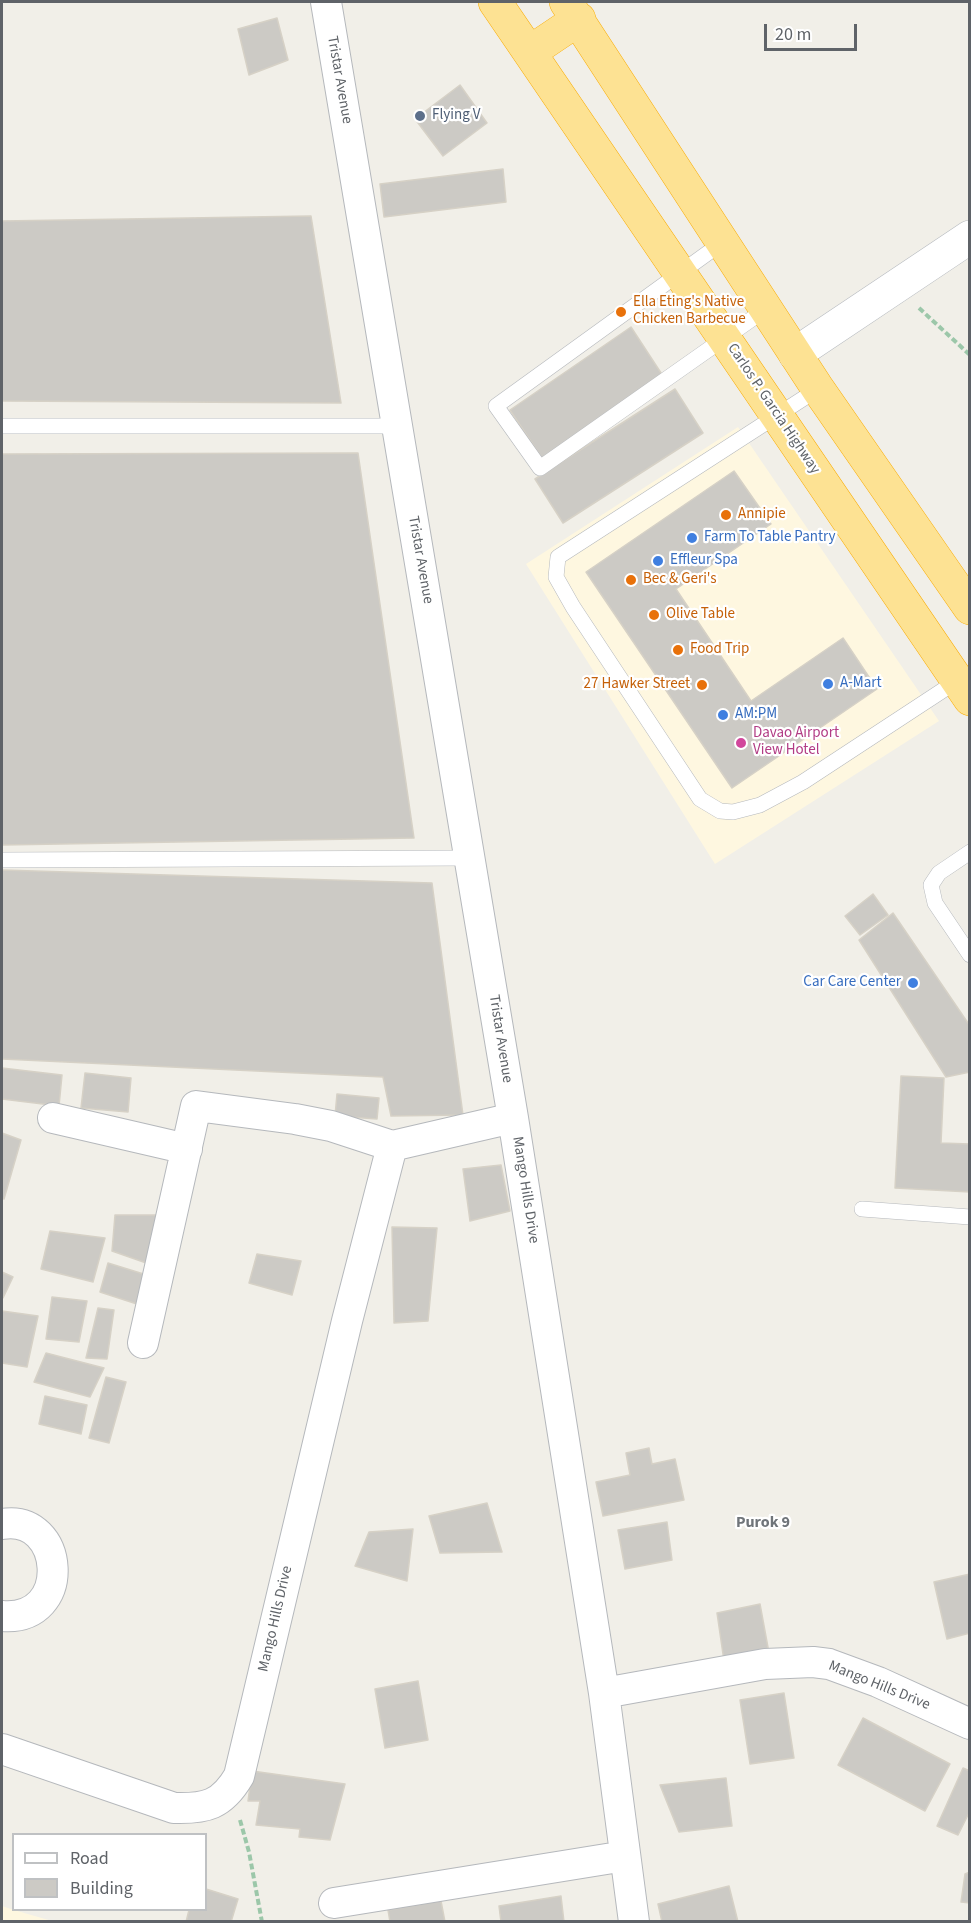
<!DOCTYPE html>
<html>
<head>
<meta charset="utf-8">
<style>
  body { margin:0 }
  #map { position:relative; width:971px; height:1923px; overflow:hidden; background:#f1efe8; font-family:"Source Sans 3",sans-serif }
  canvas { display:block }
  .frame { position:absolute; inset:0; border:3px solid #5f6368; pointer-events:none }
  .legend { position:absolute; left:12px; top:1833px; width:195px; height:78px; box-sizing:border-box; background:#fff; border:2px solid #bfc1c3; margin:0; padding:8px 10px; list-style:none; font-size:18px; color:#5f6368 }
  .legend li { display:flex; align-items:center; gap:12px; height:30px }
  .legend b { width:30px; border:2px solid #bfc1c3 }
  .scale { position:absolute; left:764px; top:24px; width:93px; height:27px; box-sizing:border-box; border:3px solid #5f6368; border-top:0; padding-left:8px; font-size:18px; line-height:21px; white-space:nowrap; color:#5f6368; -webkit-text-stroke:4px #fff; paint-order:stroke }
</style>
</head>
<body>
<div id="map">
<canvas width="971" height="1923"></canvas>
<div class="frame"></div>
<ul class="legend">
<li><b style="height:8px;background:#fff"></b>Road</li>
<li><b style="height:16px;background:#cccac5"></b>Building</li>
</ul>
<div class="scale">20 m</div>
</div>
<script>
const ctx = document.querySelector('canvas').getContext('2d');
ctx.lineJoin = 'round';
function fill(path, color) {
  ctx.fillStyle = color;
  ctx.fill(path, 'evenodd');
}
function stroke(path, color, width, dash) {
  ctx.strokeStyle = color;
  ctx.lineWidth = width;
  ctx.lineCap = dash ? 'butt' : 'round';
  ctx.setLineDash(dash || []);
  ctx.stroke(path);
}
function drawText(font, color, halo, rows, align = 'center') {
  ctx.font = font + ' "Source Sans 3",sans-serif';
  ctx.lineWidth = 4.5;
  ctx.setLineDash([]);
  ctx.textBaseline = 'middle';
  ctx.strokeStyle = halo;
  ctx.fillStyle = color;
  for (const [text, x, y, turn = 0] of rows) {
    ctx.save();
    ctx.translate(x, y);
    ctx.rotate((+turn || 0) * Math.PI / 180);
    ctx.textAlign = isNaN(turn) ? turn : align;
    if (halo) ctx.strokeText(text, 0, 0);
    ctx.fillText(text, 0, 0);
    ctx.restore();
  }
}
fill(new Path2D(`
  M738 427 939 721 715 864 526 564Z
  M2 1906 14 1910 52 1921H2Z`), '#fef7e0');
const building = new Path2D(`
  M277 18 288 60 249 75 238 29Z
  M460 85 487 123 443 156 415 119Z
  M503 169 506 202 384 217 380 184Z
  M311 216 341 403 2 401V221Z
  M631 327 663 376 542 458 510 410Z
  M675 389 703 433 563 523 535 479Z
  M358 453 414 838 2 845V454Z
  M734 471 771 524 676 589 751 701 843 638 877 689 732 788 586 572Z
  M2 870 432 883 463 1115 391 1116 383 1077 2 1059Z
  M873 894 888 915 860 935 845 916Z
  M893 913 970 1026V1072L946 1077 859 940Z
  M2 1068 62 1075 59 1106 2 1099Z
  M85 1073 131 1078 128 1112 81 1108Z
  M901 1076 944 1078 941 1143 970 1144V1192L895 1188Z
  M337 1094 379 1098 377 1119 335 1116Z
  M2 1133 21 1140 4 1199 2 1198Z
  M501 1165 510 1211 470 1221 463 1169Z
  M115 1215H164L152 1265 112 1251Z
  M392 1227 437 1228 428 1321 394 1323Z
  M50 1231 105 1238 93 1282 41 1269Z
  M257 1254 301 1261 292 1295 249 1283Z
  M108 1263 150 1276 140 1305 100 1292Z
  M2 1272 13 1277 3 1298H2Z
  M52 1297 87 1301 79 1342 46 1339Z
  M98 1308 114 1310 107 1359 86 1358Z
  M2 1311 38 1316 27 1367 2 1363Z
  M46 1353 104 1368 90 1397 34 1382Z
  M106 1377 126 1382 109 1443 89 1438Z
  M45 1396 87 1405 81 1434 39 1424Z
  M649 1448 652 1464 675 1459 684 1500 603 1516 596 1482 630 1475 626 1453Z
  M487 1503 502 1552 440 1553 429 1516Z
  M667 1522 672 1560 625 1569 618 1530Z
  M413 1529 407 1581 355 1566 369 1532Z
  M970 1574V1633L947 1639 934 1582Z
  M760 1604 769 1653 724 1661 717 1613Z
  M418 1681 428 1740 385 1748 375 1689Z
  M784 1693 794 1758 750 1764 740 1700Z
  M863 1718 950 1764 925 1811 838 1765Z
  M963 1768 970 1771V1811L958 1835 937 1826Z
  M252 1771 345 1784 330 1840 299 1837 300 1829 256 1825 260 1801H248Z
  M726 1778 732 1826 679 1832 660 1785Z
  M970 1872V1903L961 1902 965 1874Z
  M729 1886 738 1922H662L658 1904Z
  M206 1889 238 1899 231 1922H186L189 1910H206Z
  M561 1896 564 1922H501L499 1906Z
  M441 1901 445 1922H390L388 1910Z`);
fill(building, '#cccac5');
stroke(building, '#d6d1c6', 1.5);
const lane = new Path2D(`
  M723 242 496 406 540 468 766 309
  M818 389 558 557 556 577 573 607 700 799 720 811 733 812 760 805 803 782 957 681
  M2 426H398
  M970 852 939 873 931 885 935 903 970 955
  M2 860 470 858
  M862 1209 970 1217`);
const street = new Path2D(`
  M326 2 513 1118 604 1693 634 1922
  M53 1118 187 1149
  M392 1146 513 1118
  M143 1343 196 1106 295 1119 331 1126 392 1146
  M2 1524C65 1513 74 1622 2 1616
  M604 1693 765 1664 813 1662 829 1664 878 1682 970 1724
  M2 1749 174 1808C206 1809 222 1805 239 1776L347 1321 392 1146
  M334 1903 625 1856`);
const secondary = new Path2D(`
  M795 354 970 237`);
const highway = new Path2D(`
  M495 2 970 699
  M566 2 818 389 970 608
  M530 52 579 19`);
stroke(lane, '#b5b8bc', 16);
stroke(street, '#b5b8bc', 32);
stroke(secondary, '#b6babf', 34);
stroke(highway, '#f9ab00', 34);
stroke(new Path2D(`
  M919 308 970 355
  M240 1820 249 1852 262 1922`), '#9cc7a9', 4, [6, 3]);
stroke(lane, '#fff', 15);
stroke(street, '#fff', 30);
stroke(secondary, '#fff', 33);
stroke(highway, '#fde293', 33);
for (const [x, y, r, color] of [
  [420,116,6,"#5c6f8a"],
  [621,312,6,"#e8710a"],
  [726,515,6,"#e8710a"],
  [692,538,6,"#3f7fe0"],
  [658,561,6,"#3f7fe0"],
  [631,580,6,"#e8710a"],
  [654,615,6,"#e8710a"],
  [678,650,6,"#e8710a"],
  [828,684,6,"#3f7fe0"],
  [702,685,6,"#e8710a"],
  [723,715,6,"#3f7fe0"],
  [741,743,6,"#d1479c"],
  [913,983,6,"#3f7fe0"]
]) {
  const dot = new Path2D();
  dot.arc(x, y, r, 0, 2 * Math.PI);
  ctx.fillStyle = color;
  ctx.fill(dot);
  stroke(dot, '#fff', 2);
}
drawText('15px', '#5f6368', '#fff', [
  ["Tristar Avenue",339,80,80],
  ["Carlos P. Garcia Highway",773,409,56],
  ["Tristar Avenue",420,560,80],
  ["Tristar Avenue",500,1039,81],
  ["Mango Hills Drive",525,1190,81],
  ["Mango Hills Drive",276,1619,-77],
  ["Mango Hills Drive",879,1686,22]
]);
drawText('15px', '#4e5e75', '#fff', [
  ["Flying V",432,116]
], 'left');
drawText('15px', '#c56008', '#fff', [
  ["Ella Eting's Native",633,303],
  ["Chicken Barbecue",633,320],
  ["Annipie",738,515],
  ["Bec & Geri's",643,580],
  ["Olive Table",666,615],
  ["Food Trip",690,650],
  ["27 Hawker Street",690,685,"right"]
], 'left');
drawText('15px', '#366cbe', '#fff', [
  ["Farm To Table Pantry",704,538],
  ["Effleur Spa",670,561],
  ["A-Mart",840,684],
  ["AM:PM",735,715],
  ["Car Care Center",901,983,"right"]
], 'left');
drawText('15px', '#b23c85', '#fff', [
  ["Davao Airport",753,734],
  ["View Hotel",753,751]
], 'left');
drawText('bold 16px', '#70757a', '#fff', [
  ["Purok 9",763,1523]
]);
</script>
</body>
</html>
